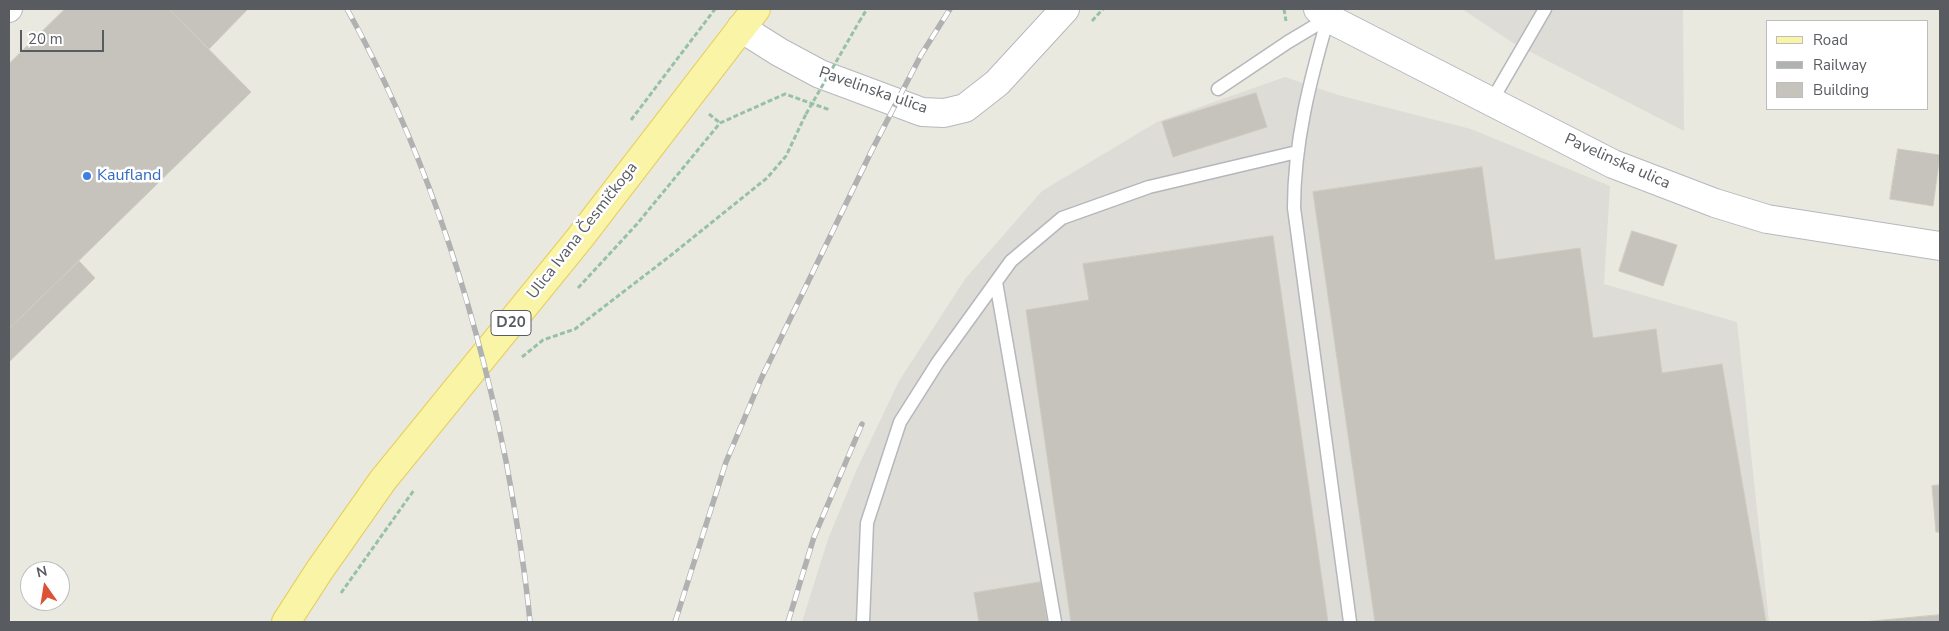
<!DOCTYPE html>
<html>
<head>
<meta charset="utf-8">
<style>
  body { margin:0 }
  #map { position:relative; width:1949px; height:631px; overflow:hidden; background:#eae9df; font-family:"Nunito Sans",sans-serif }
  canvas { display:block }
  .frame { position:absolute; inset:0; border:10px solid #585b60; pointer-events:none }
  .legend { position:absolute; left:1766px; top:20px; width:162px; height:90px; box-sizing:border-box; background:#fff; border:1px solid #bcbdbf; margin:0; padding:6px 9px; list-style:none; font-size:15px; color:#585b60 }
  .legend li { display:flex; align-items:center; gap:10px; height:25px }
  .legend b { width:25px; border:1px solid #bcbdbf }
  .north { position:absolute; left:20px; top:561px; width:50px; height:50px; box-sizing:border-box; background:#fff; border:1px solid #bcbdbf; border-radius:50%; rotate:347deg; font-size:14px; font-weight:700; line-height:20px; text-align:center; color:#585b60 }
  .north::after { content:''; display:block; margin:auto; width:18px; height:22px; background:#dc5234; clip-path:polygon(50% 0,100% 100%,50% 72%,0 100%) }
  .scale { position:absolute; left:20px; top:30px; width:84px; height:22px; box-sizing:border-box; border:2px solid #585b60; border-top:0; padding-left:6px; font-size:15px; line-height:18px; white-space:nowrap; color:#585b60; -webkit-text-stroke:4px #fff; paint-order:stroke }
</style>
</head>
<body>
<div id="map">
<canvas width="1949" height="631"></canvas>
<div class="frame"></div>
<ul class="legend">
<li><b style="height:6px;background:#f9f4a6"></b>Road</li>
<li><b style="height:6px;background:#b0b1b1"></b>Railway</li>
<li><b style="height:14px;background:#c6c3bd"></b>Building</li>
</ul>
<div class="north">N</div>
<div class="scale">20 m</div>
</div>
<script>
const ctx = document.querySelector('canvas').getContext('2d');
ctx.lineJoin = 'round';
function fill(path, color) {
  ctx.fillStyle = color;
  ctx.fill(path, 'evenodd');
}
function stroke(path, color, width, dash) {
  ctx.strokeStyle = color;
  ctx.lineWidth = width;
  ctx.lineCap = dash ? 'butt' : 'round';
  ctx.setLineDash(dash || []);
  ctx.stroke(path);
}
function drawText(font, color, halo, rows, align = 'center') {
  ctx.font = font + ' "Nunito Sans",sans-serif';
  ctx.lineWidth = 5;
  ctx.setLineDash([]);
  ctx.textBaseline = 'middle';
  ctx.strokeStyle = halo;
  ctx.fillStyle = color;
  for (const [text, x, y, turn = 0] of rows) {
    ctx.save();
    ctx.translate(x, y);
    ctx.rotate((+turn || 0) * Math.PI / 180);
    ctx.textAlign = isNaN(turn) ? turn : align;
    if (halo) ctx.strokeText(text, 0, 0);
    ctx.fillText(text, 0, 0);
    ctx.restore();
  }
}
fill(new Path2D(`
  M1462 9H1683L1684 131 1513 43Z
  M1285 77 1338 95 1471 129 1610 186 1604 284 1737 322 1769 622H802L828 539 856 471 899 381 965 279 1042 191 1157 122Z`), '#dedcd7');
const building = new Path2D(`
  M65 9H169L251 92 9 329V64Z
  M169 9H248L209 49Z
  M1256 93 1267 127 1173 157 1162 122Z
  M1898 149 1940 155 1933 206 1890 199Z
  M1482 167 1495 260 1580 248 1593 338 1656 329 1662 373 1722 364 1766 622H1375L1313 192Z
  M1632 231 1677 245 1663 286 1619 271Z
  M1273 236 1328 622H1071L1026 310 1089 300 1083 264Z
  M79 261 95 278 9 362V329Z
  M1940 485V532H1936L1932 486Z
  M1041 582 1047 622H979L974 593Z
  M1940 615V622H1863Z`);
fill(building, '#c6c3bd');
stroke(building, '#cecbbe', 1);
const lane = new Path2D(`
  M1328 18C1310 80 1294 142 1294 208L1350 622
  M1218 89 1288 42 1328 18
  M1491 102 1545 9
  M996 282 1055 622
  M863 622 867 523 900 422 938 362 1011 261 1062 218 1149 187 1297 152`);
const street = new Path2D(`
  M9 10 10 9`);
const secondary = new Path2D(`
  M1318 9 1330 19 1613 164 1715 203 1767 219 1940 246
  M741 28 779 52 820 74 922 112 944 113 965 108 997 83 1065 9`);
const primary = new Path2D(`
  M286 622 319 571 383 480 579 239 756 9`);
stroke(lane, '#b5b7bc', 15);
stroke(street, '#b5b7bc', 26);
stroke(secondary, '#b5b8be', 30);
stroke(primary, '#e6ce5d', 30);
stroke(new Path2D(`
  M1284 9 1286 21
  M1092 21 1103 9
  M859 22 867 9
  M709 114 720 123
  M631 120 715 9
  M578 288 637 224 720 123 785 94 830 110
  M522 357 543 340 575 329 670 256 767 178 786 156 806 114
  M341 593 414 490`), '#97c1a7', 3, [5, 2.5]);
stroke(lane, '#fff', 12);
stroke(street, '#fff', 24);
stroke(secondary, '#fff', 28);
stroke(primary, '#f9f4a6', 28);
const rail = new Path2D(`
  M347 9C424 147 475 307 506 461 516 515 525 568 530 622
  M675 622 726 462 761 379 872 150 921 55 950 9
  M788 622 814 537 862 424`);
stroke(rail, '#b0b1b1', 5.5);
stroke(rail, '#fff', 4, [11]);
stroke(new Path2D(`
  M806 114 859 22`), '#97c1a7', 3, [5, 2.5]);
for (const [x, y, r, color] of [
  [87,176,5,"#3f7fe0"]
]) {
  const dot = new Path2D();
  dot.arc(x, y, r, 0, 2 * Math.PI);
  ctx.fillStyle = color;
  ctx.fill(dot);
  stroke(dot, '#fff', 2);
}
for (const [x, y, w] of [
  [511,323,40]
]) {
  const box = new Path2D();
  box.roundRect(x - w / 2, y - 12.5, w, 25, 4);
  ctx.fillStyle = '#fff';
  ctx.fill(box);
  stroke(box, '#585b60', 1);
}
drawText('bold 15px', '#585b60', null, [
  ["D20",511,323]
]);
drawText('16px', '#585b60', '#fff', [
  ["Pavelinska ulica",873,91,19],
  ["Pavelinska ulica",1617,162,24],
  ["Ulica Ivana Česmičkoga",583,231,-52]
]);
drawText('16px', '#366cbe', '#fff', [
  ["Kaufland",97,176]
], 'left');
</script>
</body>
</html>
